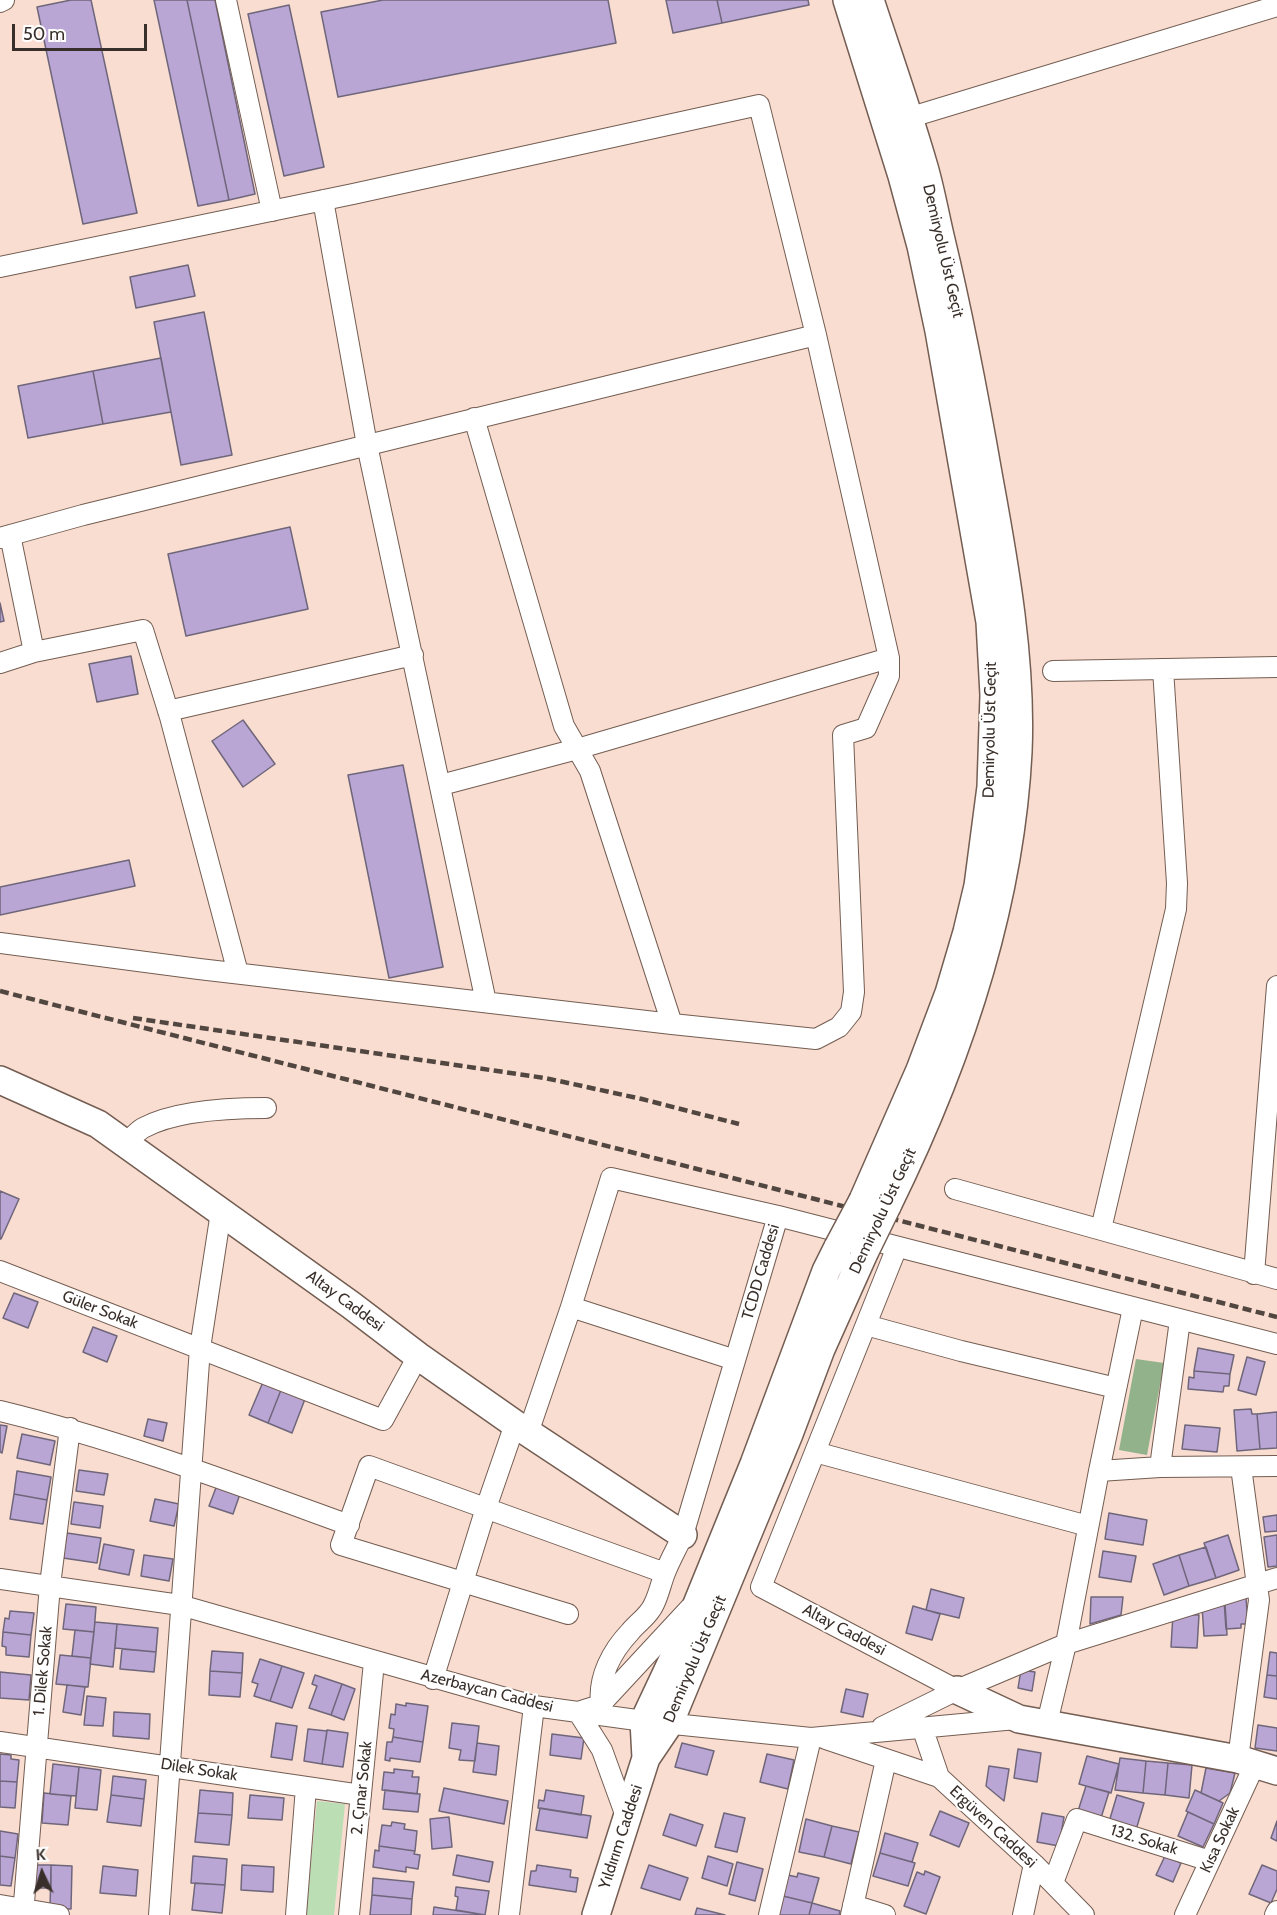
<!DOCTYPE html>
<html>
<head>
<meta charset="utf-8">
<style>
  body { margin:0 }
  #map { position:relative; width:1277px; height:1915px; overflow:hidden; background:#f8ddd0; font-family:Cabin,sans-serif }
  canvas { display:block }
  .north { position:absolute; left:12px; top:1843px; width:60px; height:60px; -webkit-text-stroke:4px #fff; paint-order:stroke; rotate:356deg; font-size:16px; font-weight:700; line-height:24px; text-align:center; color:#392f2a }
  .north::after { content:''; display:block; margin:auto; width:21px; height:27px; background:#392f2a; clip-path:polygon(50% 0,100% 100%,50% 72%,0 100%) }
  .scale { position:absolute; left:12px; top:24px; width:135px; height:27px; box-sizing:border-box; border:3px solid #392f2a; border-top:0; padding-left:8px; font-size:18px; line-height:21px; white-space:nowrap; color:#392f2a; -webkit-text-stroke:4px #fff; paint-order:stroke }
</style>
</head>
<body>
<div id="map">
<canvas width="1277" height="1915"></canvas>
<div class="north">K</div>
<div class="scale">50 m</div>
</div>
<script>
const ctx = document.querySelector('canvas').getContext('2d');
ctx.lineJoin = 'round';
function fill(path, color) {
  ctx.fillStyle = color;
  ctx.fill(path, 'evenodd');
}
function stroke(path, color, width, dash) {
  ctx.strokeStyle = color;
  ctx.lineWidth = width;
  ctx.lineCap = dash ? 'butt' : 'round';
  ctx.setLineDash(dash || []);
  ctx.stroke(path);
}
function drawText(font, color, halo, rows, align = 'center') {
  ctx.font = font + ' Cabin,sans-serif';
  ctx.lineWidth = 4.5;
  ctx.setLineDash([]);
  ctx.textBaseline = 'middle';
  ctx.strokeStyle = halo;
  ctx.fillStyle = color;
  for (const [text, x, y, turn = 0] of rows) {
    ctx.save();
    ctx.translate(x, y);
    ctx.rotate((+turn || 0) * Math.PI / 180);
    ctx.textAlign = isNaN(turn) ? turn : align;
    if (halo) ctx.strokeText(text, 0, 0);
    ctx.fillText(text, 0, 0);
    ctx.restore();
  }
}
fill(new Path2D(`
  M317 1801 345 1804 334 1915H306Z`), '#bcdeb5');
fill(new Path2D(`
  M1136 1359 1164 1363 1147 1455 1119 1450Z`), '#91b28a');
const building = new Path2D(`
  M71 0H91L137 213 83 224 37 7Z
  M154 0H187L229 200 198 206Z
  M187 0H215L255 194 229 200Z
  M383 0H608L616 43 338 97 321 12Z
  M666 0H717L722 23 673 33Z
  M717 0H808L809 5 722 23Z
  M289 5 324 167 284 176 248 14Z
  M188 265 195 296 136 308 130 277Z
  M204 312 232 455 181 465 154 322Z
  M161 358 171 412 103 424 93 371Z
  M93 371 103 424 28 438 18 386Z
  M290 527 308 609 186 636 168 554Z
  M0 603 4 621 0 622Z
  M131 656 138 694 97 702 89 664Z
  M243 720 275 764 243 787 212 741Z
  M403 765 443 967 389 978 348 775Z
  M129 860 135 886 0 915V887Z
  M0 1191 19 1199 1 1239H0Z
  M14 1293 38 1302 28 1328 3 1318Z
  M93 1327 117 1336 107 1362 83 1352Z
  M1198 1348 1234 1355 1230 1374 1194 1371Z
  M1247 1357 1265 1362 1256 1395 1238 1390Z
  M1194 1371 1230 1374 1229 1386H1224L1223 1392 1188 1389 1189 1377 1194 1378Z
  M263 1382 281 1390 268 1423 249 1415Z
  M281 1390 305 1399 292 1433 268 1423Z
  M1251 1409 1252 1414H1257L1260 1449 1237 1451 1234 1410Z
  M1277 1412V1448L1260 1449 1257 1414Z
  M148 1419 167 1423 163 1441 144 1436Z
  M0 1425 7 1426 2 1453 0 1452Z
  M1185 1425 1220 1428 1217 1452 1182 1449Z
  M22 1434 55 1441 50 1465 17 1458Z
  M79 1470 108 1474 104 1495 76 1491Z
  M17 1471 51 1477 47 1500 14 1494Z
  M217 1485 240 1494 233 1514 209 1506Z
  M14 1494 47 1500 43 1524 10 1519Z
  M155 1499 179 1504 174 1526 150 1521Z
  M74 1502 103 1506 100 1528 71 1524Z
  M1109 1513 1147 1520 1143 1545 1105 1539Z
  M1277 1515V1531L1265 1532 1263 1517Z
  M67 1533 101 1538 97 1563 63 1558Z
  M1228 1535 1239 1570 1216 1578 1204 1543Z
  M1277 1535V1566L1268 1567 1264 1537Z
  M104 1544 134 1550 129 1575 99 1569Z
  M1206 1547 1216 1578 1189 1586 1179 1555Z
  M1103 1551 1136 1556 1131 1582 1099 1577Z
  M144 1555 173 1559 169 1581 141 1576Z
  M1179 1555 1189 1586 1164 1595 1153 1564Z
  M931 1589 964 1598 959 1618 926 1610Z
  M1091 1597H1123L1121 1615 1090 1624Z
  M1246 1598 1248 1624H1241V1628L1226 1629 1224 1600Z
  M66 1604 96 1607 94 1632 63 1629Z
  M1225 1604 1227 1635 1204 1636 1202 1606Z
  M913 1606 940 1614 932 1640 906 1633Z
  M10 1611 34 1613 31 1635 3 1632 5 1618 9 1619Z
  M1173 1614 1199 1615 1197 1648 1171 1647Z
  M95 1622 117 1624 113 1667 90 1664Z
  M117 1624 158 1628 156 1652 115 1648Z
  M75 1630 94 1632 91 1658 72 1656Z
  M3 1632 31 1635 29 1657 6 1655V1647L2 1646Z
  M122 1649 156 1652 154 1672 120 1669Z
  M212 1651 243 1653 242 1673 210 1671Z
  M1270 1652 1277 1653V1676L1267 1675Z
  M60 1655 91 1658 88 1687 56 1684Z
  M260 1659 282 1666 270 1701 254 1696 258 1684 252 1682Z
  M282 1666 304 1673 292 1708 270 1701Z
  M1021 1670 1035 1672 1032 1691 1018 1688Z
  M210 1671 242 1673 240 1697 209 1695Z
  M0 1672 31 1675 29 1700 0 1698Z
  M315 1675 342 1684 331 1715 309 1708 317 1686 312 1684Z
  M1267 1675 1277 1676V1699L1264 1697Z
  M342 1684 355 1689 344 1720 331 1715Z
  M67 1685 85 1687 81 1715 63 1712Z
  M846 1689 868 1694 863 1717 841 1712Z
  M87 1696 106 1698 103 1726 84 1725Z
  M406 1703 428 1706 423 1742 393 1737 394 1729 389 1728 391 1714 395 1715 396 1704 406 1706Z
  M114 1712 150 1714 149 1739 113 1736Z
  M276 1723 297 1726 292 1760 271 1757Z
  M452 1723 479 1726 475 1761 459 1760 461 1750 449 1748Z
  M1258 1725 1277 1728V1751L1255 1748Z
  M308 1729 327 1731 322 1764 304 1761Z
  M327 1730 348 1733 343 1767 322 1764Z
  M552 1734 584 1738 581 1759 550 1755Z
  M393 1737 423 1742 420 1762 390 1758V1761L385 1760 387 1742H392Z
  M477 1743 499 1746 496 1775 473 1772Z
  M682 1743 714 1751 707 1775 675 1767Z
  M1018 1749 1041 1753 1037 1782 1014 1778Z
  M0 1754 11 1755V1759L19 1760 17 1782 0 1781Z
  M767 1754 794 1760 788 1789 760 1782Z
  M1087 1756 1119 1764 1111 1793 1079 1784Z
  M1120 1758 1146 1761 1143 1793 1115 1790Z
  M1146 1761 1168 1763 1165 1795 1143 1793Z
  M1168 1763 1192 1765 1189 1798 1165 1795Z
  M53 1764 79 1767 76 1796 50 1794Z
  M989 1766 1009 1769 1004 1801 986 1786Z
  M79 1767 101 1770 97 1810 75 1808Z
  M1206 1768 1235 1773 1230 1793 1219 1801 1201 1793Z
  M394 1769 413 1771 412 1777H419L417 1794 382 1790 384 1772 394 1773Z
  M113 1776 146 1780 144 1799 111 1795Z
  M0 1781 17 1782 15 1808 0 1807Z
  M1086 1786 1109 1792 1101 1818 1078 1811Z
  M444 1788 508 1801 504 1824 439 1811Z
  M200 1790 233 1793 232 1815 198 1813Z
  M385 1790 420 1794 418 1812 383 1809Z
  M546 1790 584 1796 581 1815 538 1808 539 1800 544 1801Z
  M1195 1790 1223 1803 1214 1824 1186 1811Z
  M44 1793 71 1796 68 1825 42 1823Z
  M111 1795 144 1799 141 1826 107 1822Z
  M250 1795 284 1798 282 1820 248 1818Z
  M1117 1795 1144 1803 1136 1830 1109 1822Z
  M540 1808 591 1816 587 1838 536 1830Z
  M940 1811 969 1823 959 1847 930 1835Z
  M1188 1812 1214 1824 1203 1847 1178 1836Z
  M198 1813 232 1815 229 1845 195 1842Z
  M724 1813 745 1818 737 1852 715 1847Z
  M1042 1813 1064 1817 1059 1846 1037 1842Z
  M670 1814 703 1825 696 1846 663 1835Z
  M449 1817 452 1847 432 1849 430 1819Z
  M806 1819 832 1826 824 1857 799 1852Z
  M1277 1821V1841L1271 1838Z
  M392 1822 405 1824 404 1829 417 1831 415 1851 379 1846 382 1825 391 1826Z
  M832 1826 859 1832 851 1864 824 1857Z
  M0 1831 18 1834 15 1858 0 1856Z
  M885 1833 918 1843 912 1862 880 1853Z
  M379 1846 415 1851 414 1854 420 1855 418 1869 406 1867V1872L373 1867 375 1850 379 1851Z
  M880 1853 915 1863 908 1886 873 1876Z
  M457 1855 493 1862 489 1882 453 1875Z
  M0 1856 15 1858 11 1886 0 1885Z
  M193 1856 227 1859 225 1885 191 1883Z
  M708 1856 733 1864 727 1886 702 1878Z
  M1165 1856 1181 1863 1173 1882 1156 1875Z
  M737 1862 763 1869 755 1901 729 1894Z
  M36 1865H51V1888H35Z
  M51 1865 72 1866 71 1909H50Z
  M242 1865 274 1867 273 1892 241 1890Z
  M537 1865 571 1870 570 1877 578 1878 576 1892 529 1885 531 1871H536Z
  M649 1865 688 1878 680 1900 641 1888Z
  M1262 1865 1277 1871V1889L1271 1903 1249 1894Z
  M103 1866 138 1870 136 1896 100 1893Z
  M925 1871 940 1877 926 1914 904 1906 917 1872 924 1875Z
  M798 1873 819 1878 812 1903 783 1896 788 1875 797 1877Z
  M373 1878 414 1882 412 1899 372 1895Z
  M195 1883 225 1885 222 1913 192 1910Z
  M456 1887 489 1891 485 1915 456 1910 458 1897 455 1896Z
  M372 1895 412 1899 411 1915H370Z
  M783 1896 812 1903 809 1915H778Z
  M812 1903 840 1911 839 1915H809Z
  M434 1907 485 1915H433Z
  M697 1908 725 1915H695Z`);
fill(building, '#baa6d4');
stroke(building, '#6f667b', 1.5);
const street = new Path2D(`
  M226 0 272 211
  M0 2 4 0
  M908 118 1277 6
  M323 200 367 445 486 1002
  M0 267 353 194 759 105 816 335 83 515 0 538
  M474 418 564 726 590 771 672 1024
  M34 652 143 630 170 717 238 973
  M0 663 34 652 10 535
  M1053 671 1277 667
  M168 711 413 655
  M441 785 577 749 889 658
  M0 943 199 969 672 1024 816 1039 839 1027 851 1012 854 992 843 735 866 728 889 676V658L816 335
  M126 1144C131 1139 136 1132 143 1128 174 1111 230 1108 266 1108
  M955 1189 1277 1279
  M1101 1229 1176 909 1177 883 1163 669
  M897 1247 761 1587 957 1690
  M0 1271 383 1420 418 1356
  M1254 1274 1277 986
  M571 1307 611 1178 778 1216
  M866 1325 961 1351 1116 1388
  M0 1411C119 1440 233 1483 349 1525
  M528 1433 571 1307 735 1360
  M815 1452 1088 1526
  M1160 1467 1180 1320
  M1099 1471 1160 1467 1277 1466
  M0 1579 180 1605 534 1706 644 1721 811 1738 1016 1719
  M568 1614 341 1545 369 1466 665 1573
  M433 1679 486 1508 515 1424
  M601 1703C598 1677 612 1651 630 1632 638 1622 649 1616 654 1604 659 1594 661 1583 665 1573 670 1560 677 1548 683 1535L778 1216 1277 1344
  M1047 1723 1066 1644 1099 1471 1133 1308
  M882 1727 957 1690 1066 1644 1277 1578
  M922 1727 939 1777 1034 1864 1084 1915
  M826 1739 939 1777
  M0 1742 361 1795
  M1238 1759 1259 1600 1241 1467
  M627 1819 602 1750 578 1712 600 1705 690 1608
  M1053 1883 1077 1819 1210 1861
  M0 1905 59 1915
  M853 1905 885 1915
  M23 1915 50 1585 70 1428
  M159 1915 200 1348 221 1212
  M296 1915 306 1787
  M349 1915 374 1662
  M509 1915 534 1706
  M769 1915 811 1738
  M851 1915 886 1760
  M1023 1915 1034 1864
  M1185 1915 1255 1764
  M1275 1915 1277 1911`);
const secondary = new Path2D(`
  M847 0 902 176 921 246 939 331 990 622 994 695 991 787 978 886 967 932 949 993 920 1070 863 1200
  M870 0C888 55 908 111 924 167 931 191 935 215 941 240 960 319 975 399 989 479 1005 566 1022 663 1018 752 1010 911 957 1064 887 1206
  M0 1080 98 1124 351 1305 418 1356 515 1424 683 1535
  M957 1690 1019 1719 1238 1759 1277 1771
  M646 1758 644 1721 684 1636 754 1464 826 1271 838 1247
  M596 1915 646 1758 669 1724 789 1434 821 1349 864 1253`);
stroke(street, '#745d52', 22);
stroke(secondary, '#745d52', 30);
stroke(street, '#fff', 20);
stroke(secondary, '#fff', 27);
stroke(new Path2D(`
  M0 991 1277 1317
  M133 1018 545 1078 642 1099 739 1124`), '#524640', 4.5, [9, 4.5]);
const secondaryBridge = new Path2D(`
  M838 1247 863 1200
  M864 1253 887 1206`);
stroke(secondaryBridge, '#745d52', 30, []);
stroke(secondaryBridge, '#fff', 27);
drawText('16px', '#392f2a', '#fff', [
  ["Demiryolu Üst Geçit",943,251,77],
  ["Demiryolu Üst Geçit",990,730,-89],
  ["Demiryolu Üst Geçit",883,1211,-65],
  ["TCDD Caddesi",761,1272,-74],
  ["Altay Caddesi",345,1301,36],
  ["Güler Sokak",100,1310,21],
  ["Altay Caddesi",844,1630,28],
  ["Demiryolu Üst Geçit",695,1659,-67],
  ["1. Dilek Sokak",43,1671,-85],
  ["Azerbaycan Caddesi",487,1691,14],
  ["Dilek Sokak",199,1770,9],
  ["2. Çınar Sokak",362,1788,-84],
  ["Ergüven Caddesi",993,1827,43],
  ["Yıldırım Caddesi",621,1837,-72],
  ["132. Sokak",1144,1840,17],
  ["Kısa Sokak",1220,1840,-65]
]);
</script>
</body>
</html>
